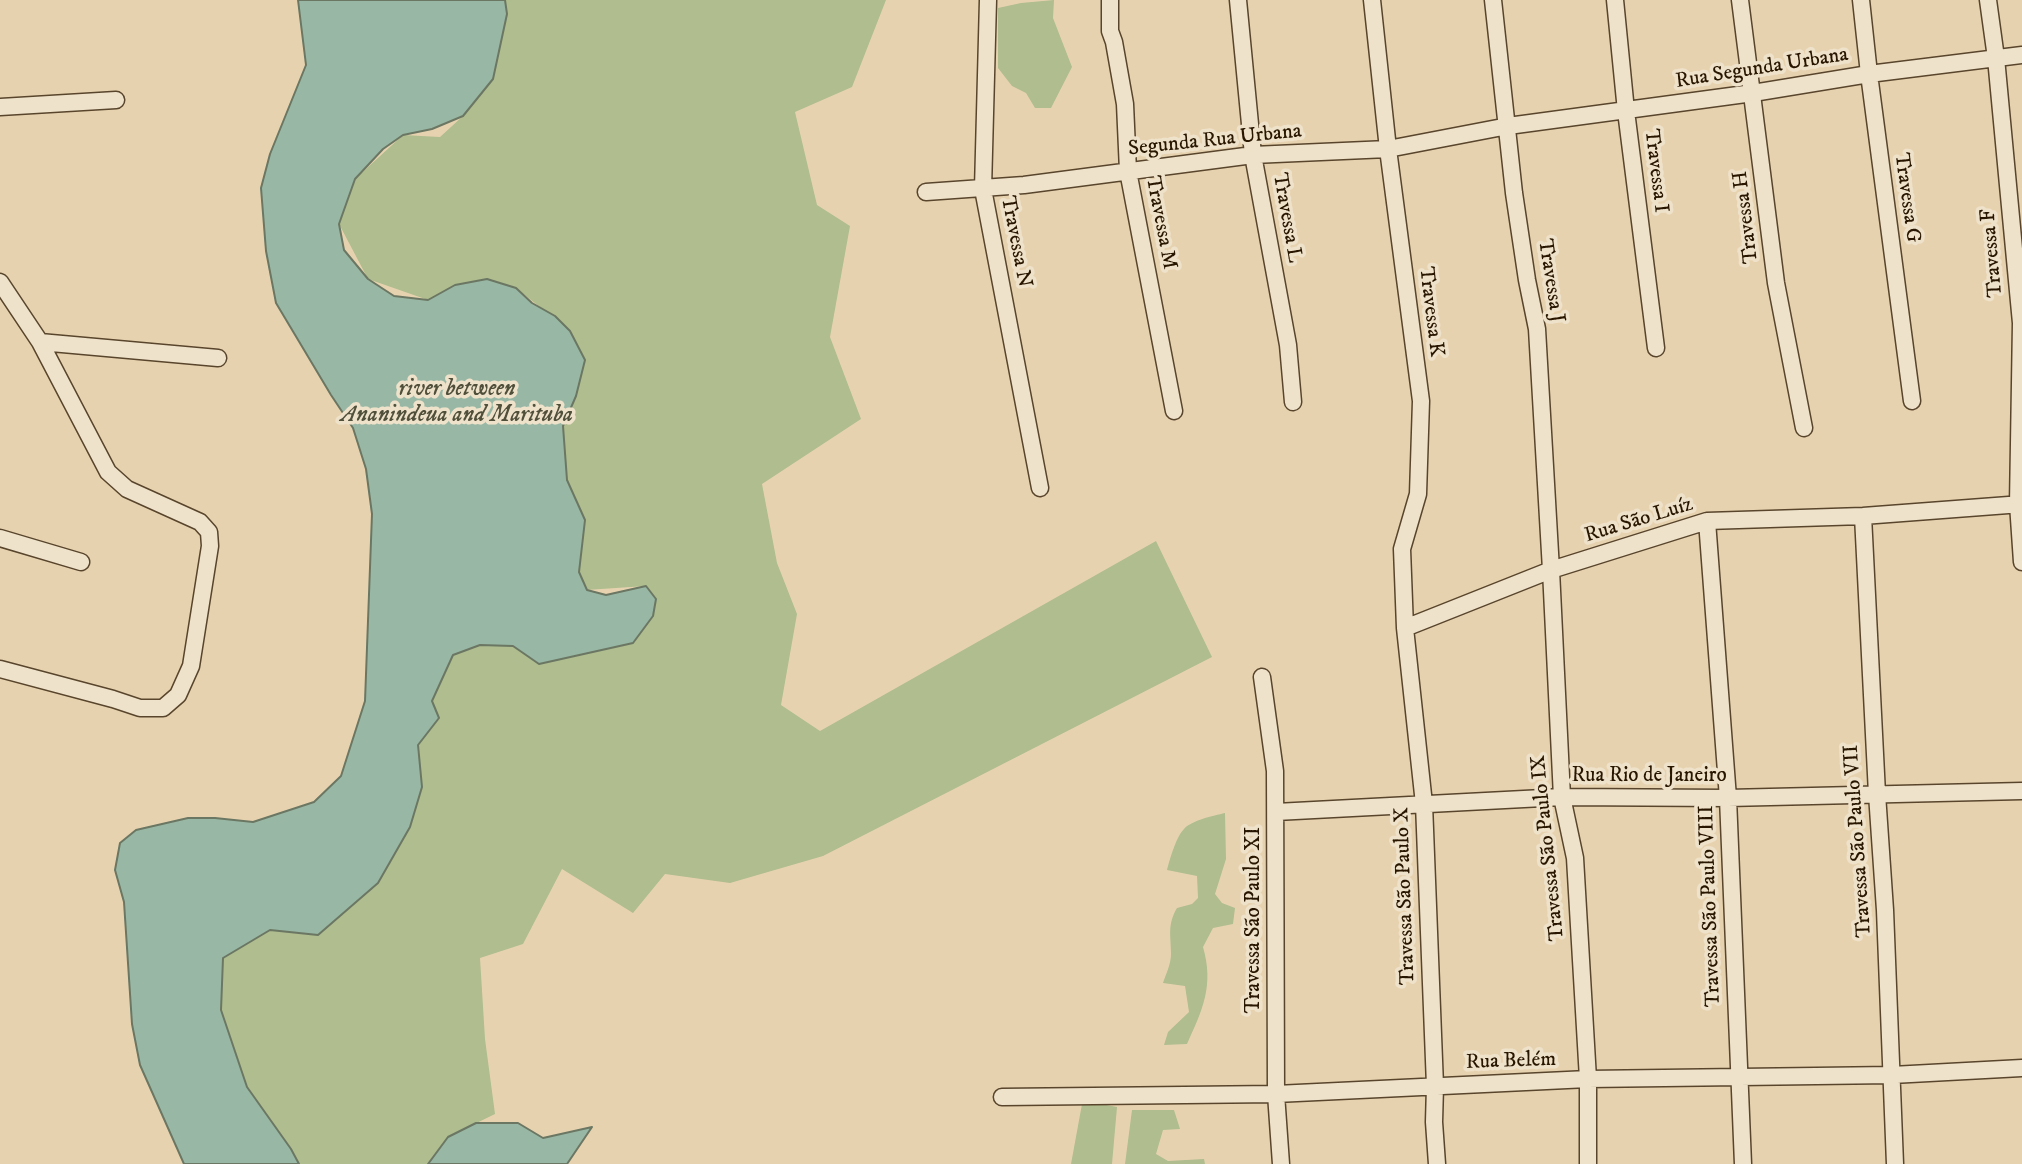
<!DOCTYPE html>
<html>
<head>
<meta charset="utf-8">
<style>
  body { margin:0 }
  canvas { display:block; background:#e7d2af }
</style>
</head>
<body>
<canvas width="2022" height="1164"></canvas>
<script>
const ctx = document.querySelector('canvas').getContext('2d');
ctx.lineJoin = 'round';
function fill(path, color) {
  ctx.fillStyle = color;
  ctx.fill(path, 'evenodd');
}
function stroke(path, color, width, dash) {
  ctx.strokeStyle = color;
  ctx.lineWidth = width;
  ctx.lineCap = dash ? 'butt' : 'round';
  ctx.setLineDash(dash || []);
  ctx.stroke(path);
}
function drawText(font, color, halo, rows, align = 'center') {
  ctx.font = font + ' "IM FELL DW Pica",serif';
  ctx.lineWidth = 7;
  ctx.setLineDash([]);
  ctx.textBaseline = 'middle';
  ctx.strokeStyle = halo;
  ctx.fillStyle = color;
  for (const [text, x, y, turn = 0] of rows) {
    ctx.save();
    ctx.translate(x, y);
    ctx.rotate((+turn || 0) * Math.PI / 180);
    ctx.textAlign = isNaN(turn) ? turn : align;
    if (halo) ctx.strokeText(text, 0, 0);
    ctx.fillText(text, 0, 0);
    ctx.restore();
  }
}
fill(new Path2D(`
  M505 0H886L852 87 795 112 817 205 850 226 830 337 861 419 762 484 777 563 797 614 781 705 820 731 1156 541 1212 657 823 856 730 883 665 874 633 913 562 869 523 944 480 958 485 1039 495 1114 448 1137 428 1164H299L291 1149 247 1087 221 1010 223 958 270 930 318 934 378 883 410 827 422 787 417 745 439 719 432 702 453 655 480 645 513 646 539 664 632 643 653 616 656 599 646 586 586 590 579 572 585 520 567 480 563 426 570 331 516 288 455 285 428 300 368 279 339 224 355 179 403 135 440 137 463 116 493 79 507 14Z
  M1054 0 1053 18 1072 67 1051 108H1035L1026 93 1012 86 998 68V8L1021 3Z
  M1225 813 1226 859 1215 894 1222 903 1235 908 1233 924 1213 928 1203 947C1214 985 1203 1009 1187 1044L1164 1045 1168 1032 1189 1012 1185 986 1163 983C1166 974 1171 964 1171 954 1171 935 1167 925 1177 908L1192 904 1198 898 1197 876 1167 870C1170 859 1176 837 1184 829 1192 820 1213 816 1225 813Z
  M1082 1104H1101L1117 1107 1112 1164H1071Z
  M1132 1110H1174L1180 1129 1163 1130 1156 1154 1168 1161 1204 1159 1205 1164H1125Z`), '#afbd8f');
const water = new Path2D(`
  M298 0H505L507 14 493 79 463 116 432 129 403 135 383 149 355 179 339 224 344 250 368 279 394 296 428 300 455 285 487 279 516 288 532 303 555 316 570 331 585 360 576 396 563 426 567 480 585 520 579 572 587 590 606 595 646 586 656 599 653 616 633 643 539 664 513 646 480 645 453 655 432 701 439 718 418 745 422 787 410 827 378 883 318 935 270 930 223 958 221 1010 247 1087 291 1149 299 1164H184L140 1065 132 1024 124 902 115 870 120 843 136 830 188 818H215L253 822 314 802 341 776 365 701 372 514 366 469 353 428 331 395 276 303 266 251 261 188 270 154 306 65Z
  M476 1123H518L543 1138 592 1127 567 1164H428L448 1137Z`);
fill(water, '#98b8a5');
stroke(water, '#6b7763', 2);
const street = new Path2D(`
  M988 0 983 189 1040 488
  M1110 0V31L1114 42 1125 104 1128 171 1174 411
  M1238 0 1253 155 1288 345 1293 402
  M1372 0 1388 149 1421 401 1418 494 1402 549 1405 628 1424 804 1435 1086 1434 1122 1437 1164
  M1493 0 1514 193 1527 280 1537 329 1551 570 1562 797 1575 858 1588 1079V1164
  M1615 0 1626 111 1656 348
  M1740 0 1776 283 1804 428
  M1861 0 1869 74 1912 401
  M1988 0 1996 58 2021 323 2018 504 2022 562
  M0 107 116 100
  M926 192 1024 185 1253 155 1388 149 1508 126 1753 93 1869 74 2022 55
  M0 282 40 342 108 472 127 489 200 522 209 532 210 546 191 666 178 695 163 708H140L113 699 0 669
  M40 342 218 358
  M1863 516 1877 794 1885 910 1895 1164
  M1707 521 1728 798 1743 1164
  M0 538 81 562
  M1405 628 1551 570 1707 521 1863 516 2022 504
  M1262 677 1275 771 1276 1094 1281 1164
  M1276 812 1562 797 1728 798 2022 791
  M1002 1097 1276 1094 1588 1079 1892 1075 2022 1068`);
stroke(street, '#58452c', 19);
stroke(street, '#efe2cb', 16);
drawText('21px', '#281600', '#efe2cb', [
  ["Rua Segunda Urbana",1762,69,-9],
  ["Segunda Rua Urbana",1215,141,-6],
  ["Travessa I",1655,171,83],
  ["Travessa G",1906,198,82],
  ["Travessa H",1747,217,-97],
  ["Travessa L",1286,218,80],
  ["Travessa M",1160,223,79],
  ["Travessa N",1015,242,79],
  ["Travessa F",1993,253,-95],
  ["Travessa J",1550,281,81],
  ["Travessa K",1430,312,83],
  ["Rua São Luíz",1639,521,-17],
  ["Rua Rio de Janeiro",1649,777],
  ["Travessa São Paulo VII",1859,841,-94],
  ["Travessa São Paulo IX",1549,848,-96],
  ["Travessa São Paulo X",1406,896,-92],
  ["Travessa São Paulo VIII",1711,906,-92],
  ["Travessa São Paulo XI",1255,920,-90],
  ["Rua Belém",1511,1062,-2]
]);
drawText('italic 23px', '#4f4f3a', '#efe2cb', [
  ["river between",457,390],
  ["Ananindeua and Marituba",457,416]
]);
</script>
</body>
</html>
